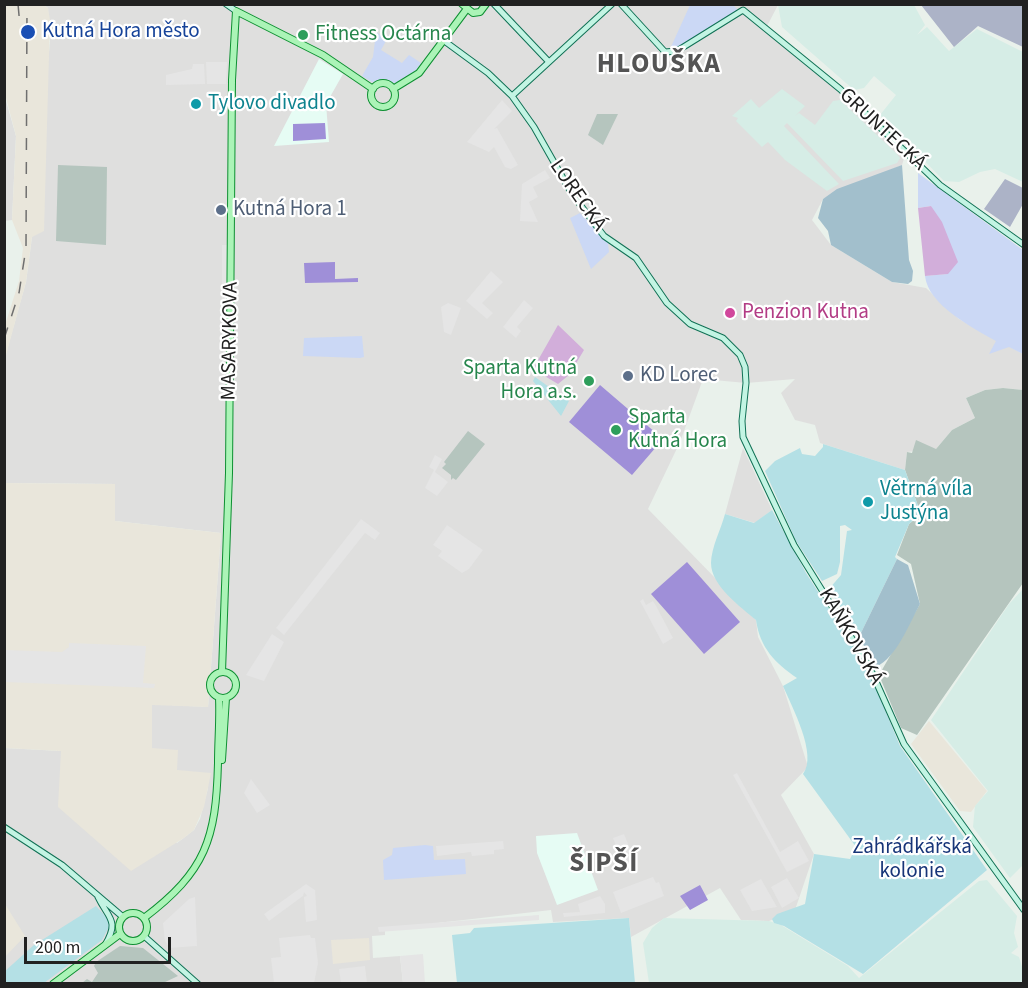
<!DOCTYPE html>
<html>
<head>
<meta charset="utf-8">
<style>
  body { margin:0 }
  #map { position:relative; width:1028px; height:988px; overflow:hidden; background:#e9f1eb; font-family:"Source Sans 3",sans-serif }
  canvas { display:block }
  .frame { position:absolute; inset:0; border:6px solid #212121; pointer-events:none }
  .scale { position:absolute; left:24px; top:937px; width:147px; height:27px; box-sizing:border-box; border:3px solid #212121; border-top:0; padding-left:8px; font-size:18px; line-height:21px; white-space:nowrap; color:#212121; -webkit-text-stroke:4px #fff; paint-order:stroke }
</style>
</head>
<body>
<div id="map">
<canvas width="1028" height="988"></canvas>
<div class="frame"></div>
<div class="scale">200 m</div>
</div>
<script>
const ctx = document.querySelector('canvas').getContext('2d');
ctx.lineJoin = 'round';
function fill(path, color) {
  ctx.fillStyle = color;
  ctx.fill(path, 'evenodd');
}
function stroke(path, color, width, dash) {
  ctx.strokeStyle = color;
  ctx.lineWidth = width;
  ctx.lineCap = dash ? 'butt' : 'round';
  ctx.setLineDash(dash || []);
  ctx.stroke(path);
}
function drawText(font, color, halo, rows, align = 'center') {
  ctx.font = font + ' "Source Sans 3",sans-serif';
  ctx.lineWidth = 4.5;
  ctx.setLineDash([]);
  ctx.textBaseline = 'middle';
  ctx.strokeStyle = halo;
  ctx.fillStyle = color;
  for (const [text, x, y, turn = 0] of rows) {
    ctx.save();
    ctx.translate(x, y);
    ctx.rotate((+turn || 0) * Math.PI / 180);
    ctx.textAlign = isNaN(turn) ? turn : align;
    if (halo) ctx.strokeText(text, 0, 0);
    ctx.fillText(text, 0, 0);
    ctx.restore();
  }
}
fill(new Path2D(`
  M44 5H778L766 28 852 101 906 152 902 165 823 199 812 220 831 245 892 282 926 288 959 319 1023 354V390L1003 388 985 390 966 398 975 418 952 430 936 449 907 452 905 470 820 443 815 425 795 420 781 393 795 379 746 383 703 379 680 442 648 509 756 620 758 637 783 686 808 767 781 795 814 854 795 910 769 921 741 920 720 888 631 937 629 918 553 922 551 910 385 929V935L372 936 373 958 400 956 403 983H5V748L61 751 177 843 194 830 200 819 208 788 177 770 151 748 152 704 208 707 221 533 115 521V484L5 483V357L26 282 32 237 50 41 48 8Z
  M4 94 16 136 12 220 5 221Z
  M743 448 772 510 755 523 725 514Z`), '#dfdfde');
fill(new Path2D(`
  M5 4 44 5 48 8 50 20 44 231 32 237 26 282 5 359V325L19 281 23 248 12 220 16 136 5 94Z
  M5 483 115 484V521L221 533 208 707 152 705V748L178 750 177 770 211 773 204 807 194 830 184 838 131 871 58 807 61 751 5 748Z
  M929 721 987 791 971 812 960 811 911 744Z
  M5 904 25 936 5 957H4Z
  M369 938 370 960 333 964 331 940Z`), '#e9e6db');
fill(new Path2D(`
  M319 59 343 74 326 104 329 142 274 146Z
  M577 833 598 890 557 905 537 853 536 836Z`), '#e6fcf4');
fill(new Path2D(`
  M597 114H618L603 145 588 135Z
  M58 165 107 167 106 245 56 241Z
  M1003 388 1023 390V583L917 735 901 728 879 675 920 604 911 564 897 555 909 524 921 514 905 470 907 452 912 453 916 440 936 449 952 430 975 418 966 398 985 390Z
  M468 431 485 444 456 480 453 478 451 480V475L442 468 446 464 444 462Z
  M120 946 143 948 178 976 163 983H82L87 979 92 982 98 973 94 966 96 962Z`), '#b5c5be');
fill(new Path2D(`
  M778 5H914L925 25 917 35 927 27 949 51 977 29 1023 52V182L995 169 980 172 959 182 944 181 880 115 896 95 874 76 864 88 854 90 782 27Z
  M782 89 805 106 795 116 799 113 815 125 833 101 840 100 896 153 900 158 897 163 843 181 787 123 784 126 839 184 827 191 785 160 768 142 762 147 736 121 738 118 732 116 751 99 759 108Z
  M1023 589V865L1010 878 973 827 975 806 988 791 931 720 1009 604Z
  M987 880 1017 916 1014 933 1018 947 1011 953 1019 957 1023 970V983H649L643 943 652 928 664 918 769 921 781 925 848 966 859 978 979 881Z`), '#d6ede6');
fill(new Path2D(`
  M535 377 569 401 561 416 533 381Z
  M823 444 905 470 921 514 909 524 895 557 897 559 859 637 829 589 841 575 847 531 852 530 845 525 840 526V562L837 574 822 581 796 541 765 471 775 461 800 448 802 454 815 456 823 447Z
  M772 510 806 573 869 671 900 746 987 870 863 974 784 926 774 923 772 919 777 914 805 904 814 854 850 859 856 847 803 774C818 755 792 707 783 686L797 678C775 663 760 648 756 620 741 607 711 586 711 563 711 548 721 529 725 514L754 523Z
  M96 906 108 919 109 927 102 940 44 983H5L4 972 34 945Z
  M629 918 635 983H457L452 935 470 933 474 928Z`), '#b4e0e5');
fill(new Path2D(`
  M902 165 909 260 913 271 912 281 908 284 892 282 831 245 828 231 818 218 823 199 837 189Z
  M897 559 908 565 920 604C909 624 897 657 876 667L859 637Z`), '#a2bfcc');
fill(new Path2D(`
  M921 5H1023V47L978 26 954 47Z
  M1005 179 1023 188V204L1010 227 984 209Z`), '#acb3c7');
fill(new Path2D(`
  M690 5H733L738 10 677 48 670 49Z
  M370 28 387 39 381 50 402 63 409 55 421 63 413 75 396 83 372 82 362 76 373 57 375 41 365 36Z
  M918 173 1023 250V354L1009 347 989 354 996 341C973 328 928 305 925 276L947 274 931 206 918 208Z
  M580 213 608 243 609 252 591 269 570 218Z
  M362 336 364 357 360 358 303 356 304 338Z
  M425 845 433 846 434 860 465 859 466 874 384 880 383 860 392 855 393 848Z`), '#cbd8f5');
fill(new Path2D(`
  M325 123 326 139 293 141V124Z
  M335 262V279L358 278V282L305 283 304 263Z
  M600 385 663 439 632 475 569 422Z
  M687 562 740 622 704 654 651 594Z
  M700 885 708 900 690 910 680 896Z`), '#9f8fd8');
fill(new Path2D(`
  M206 62H227L226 84H207Z
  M193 64H204L205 84 166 85V75L192 69Z
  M502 100 512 111 494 129 497 128 518 165 511 169 505 167 494 147 489 152 467 142Z
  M545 170 550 178 533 187 538 197 529 202 538 222 520 221 522 184Z
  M222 245H227V357H224L222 342Z
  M491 271 503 282 482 303 493 313 487 319 466 301Z
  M524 300 533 308 517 327 521 331 516 338 503 327Z
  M448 303 461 308 451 335 444 332 441 307Z
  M435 455 442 459 435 472 448 482 437 496 425 488 434 470 429 467Z
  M361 519 380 533 375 540 365 533 284 635 276 628Z
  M447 525 483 550 469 569 462 573 438 556 442 551 433 545Z
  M643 599 646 605 653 601 655 604 673 638 663 644 640 601Z
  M272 634 284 642 264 681 246 675Z
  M69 643 146 646 143 683 155 684 154 688 5 682V650L62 652 69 647Z
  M737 773 780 852 798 841 809 861 787 872 733 775Z
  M251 779 270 805 257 813 244 793Z
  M624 834 638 869 627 873 613 838Z
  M503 841 504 849 494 850V854L472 856 471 852 437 856 436 846Z
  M653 877 656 883 659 882 664 896 621 913 613 892Z
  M787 878 799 898 782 908 771 887Z
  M761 879 777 907 752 911 740 890Z
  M306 884 315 890 317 920 306 922 304 897 307 896 304 892 303 896 269 921 264 914Z
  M600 896 605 904V913L564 917 563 913 580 912 578 904Z
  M195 897 197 946 170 948 165 941 163 923 189 899Z
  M539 915V920L379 932 378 927Z
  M310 935 311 938H315L318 963 314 983H274L271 958 281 957 279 938Z
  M423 954 425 983H403L400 956Z
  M365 966 367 983H341L339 969Z`), '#e5e5e5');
fill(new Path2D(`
  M931 206 942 222 958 262 948 274 925 276 918 208Z
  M558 325 584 350 569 375 558 384 533 369Z`), '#d2aeda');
const secondary = new Path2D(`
  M226 4 236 11
  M494 4 549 62
  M621 4 665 52 677 51 743 10 840 89 940 185 1024 245
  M443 40 488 73 512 96 534 127 572 194 604 236 636 258 667 303 690 324 723 338 740 355 745 367 746 383 742 421 743 437 794 545 869 666 904 744 1024 910
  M512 96 612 4
  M4 827 62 865 123 917
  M98 897C108 918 120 920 105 945
  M144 936 198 984`);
const primary = new Path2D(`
  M462 4 473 13 480 12 486 4
  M371 95a12 12 0 1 1 24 0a12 12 0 1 1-24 0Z
  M393 89 419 73 466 10
  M222 672 229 473 232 80 236 11 323 55 373 89
  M210 685a13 13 0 1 1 26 0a13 13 0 1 1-26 0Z
  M222 760 226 698
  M119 927a14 14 0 1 1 28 0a14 14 0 1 1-28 0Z
  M144 918C206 871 216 839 218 763 218 741 220 719 219 698
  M53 984 120 934`);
stroke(secondary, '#107155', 7);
stroke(primary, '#0e9032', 8);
stroke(secondary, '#c3f4e3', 5);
stroke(primary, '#abf4b7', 6);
stroke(new Path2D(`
  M18 4 20 26
  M4 339 19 293 26 248 27 4`), '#6f6f6f', 1.5, [12, 12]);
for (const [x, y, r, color] of [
  [28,32,8,"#1a4fb4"],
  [303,35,6,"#2e9e5b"],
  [196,104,6,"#0f9aa8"],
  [221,210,6,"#5c6f8a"],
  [730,313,6,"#d1479c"],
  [628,376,6,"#5c6f8a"],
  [589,381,6,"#2e9e5b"],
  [616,430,6,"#2e9e5b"],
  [868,502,6,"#0f9aa8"]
]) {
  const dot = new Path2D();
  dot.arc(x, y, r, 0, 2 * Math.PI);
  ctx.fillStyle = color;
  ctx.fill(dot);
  stroke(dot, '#fff', 2);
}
drawText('21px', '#164399', '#fff', [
  ["Kutná Hora město",42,32]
], 'left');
drawText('21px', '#27864d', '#fff', [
  ["Fitness Octárna",315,35],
  ["Sparta Kutná",577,369,"right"],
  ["Hora a.s.",577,393,"right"],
  ["Sparta",628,418],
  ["Kutná Hora",628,442]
], 'left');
drawText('21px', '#0d838f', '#fff', [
  ["Tylovo divadlo",208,104],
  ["Větrná víla",880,490],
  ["Justýna",880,514]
], 'left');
drawText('21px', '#212121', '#fff', [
  ["GRUNTECKÁ",882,130,43],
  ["LORECKÁ",577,196,55],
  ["MASARYKOVA",231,341,-89],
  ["KAŇKOVSKÁ",850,637,60]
]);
drawText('21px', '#4e5e75', '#fff', [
  ["Kutná Hora 1",233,210],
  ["KD Lorec",640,376]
], 'left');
drawText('21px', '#b23c85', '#fff', [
  ["Penzion Kutna",742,313]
], 'left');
drawText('21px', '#173578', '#fff', [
  ["Zahrádkářská",912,848],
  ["kolonie",912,872]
]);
ctx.letterSpacing = '1.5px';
drawText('bold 27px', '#545454', '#fff', [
  ["HLOUŠKA",659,66],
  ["ŠIPŠÍ",604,865]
]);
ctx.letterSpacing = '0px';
</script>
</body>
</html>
